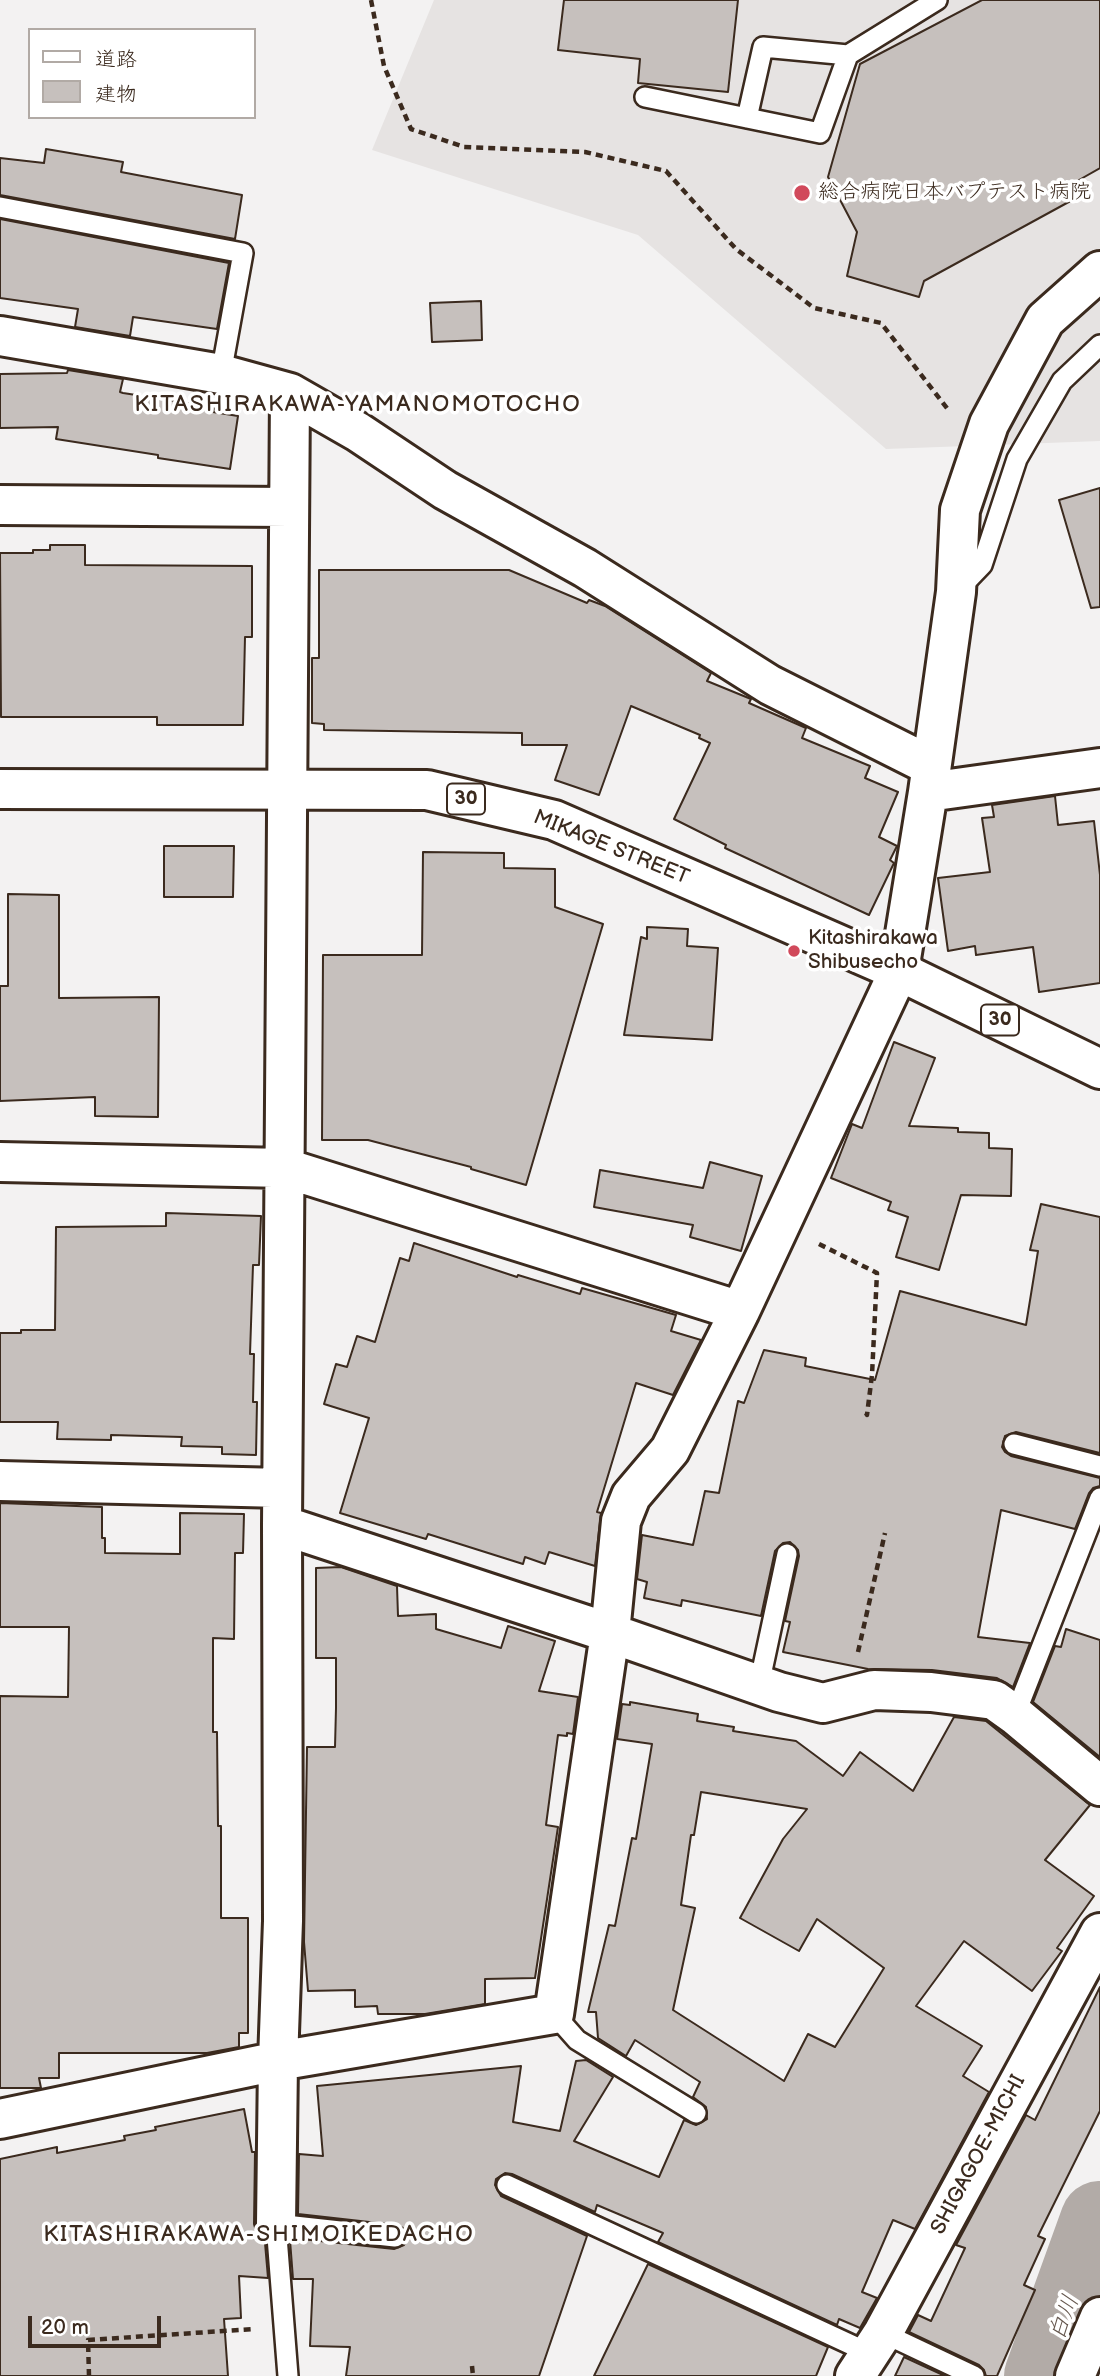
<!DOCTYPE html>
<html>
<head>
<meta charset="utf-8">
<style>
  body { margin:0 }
  #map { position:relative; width:1100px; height:2376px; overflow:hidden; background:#f3f2f2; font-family:"Balsamiq Sans","Klee One",sans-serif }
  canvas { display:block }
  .legend { position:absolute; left:28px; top:28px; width:228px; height:91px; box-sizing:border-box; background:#fff; border:2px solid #b1aaa5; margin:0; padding:9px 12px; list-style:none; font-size:21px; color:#3b2a1e }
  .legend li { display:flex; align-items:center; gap:14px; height:35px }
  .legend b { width:35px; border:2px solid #b1aaa5 }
  .scale { position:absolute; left:28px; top:2316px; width:133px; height:32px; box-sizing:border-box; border:4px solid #3b2a1e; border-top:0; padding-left:9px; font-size:21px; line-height:24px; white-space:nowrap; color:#3b2a1e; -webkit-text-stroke:5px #fff; paint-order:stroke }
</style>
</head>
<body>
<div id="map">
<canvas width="1100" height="2376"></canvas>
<ul class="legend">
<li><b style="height:9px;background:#fff"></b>道路</li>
<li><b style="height:19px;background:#c6c0bd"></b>建物</li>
</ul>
<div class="scale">20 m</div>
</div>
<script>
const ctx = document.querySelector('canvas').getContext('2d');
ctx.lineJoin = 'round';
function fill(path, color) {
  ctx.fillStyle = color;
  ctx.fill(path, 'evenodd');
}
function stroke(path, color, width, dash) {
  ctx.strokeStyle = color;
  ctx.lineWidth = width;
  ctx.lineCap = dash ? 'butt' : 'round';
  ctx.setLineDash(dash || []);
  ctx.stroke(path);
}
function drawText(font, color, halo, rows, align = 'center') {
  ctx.font = font + ' "Balsamiq Sans","Klee One",sans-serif';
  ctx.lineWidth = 7;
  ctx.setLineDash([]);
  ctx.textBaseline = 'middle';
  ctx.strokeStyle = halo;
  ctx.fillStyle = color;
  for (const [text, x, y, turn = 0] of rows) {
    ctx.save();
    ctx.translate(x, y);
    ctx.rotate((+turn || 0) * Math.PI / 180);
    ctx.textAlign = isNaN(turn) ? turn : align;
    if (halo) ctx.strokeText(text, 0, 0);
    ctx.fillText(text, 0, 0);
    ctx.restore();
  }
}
fill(new Path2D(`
  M434 0H1100V441L886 449 638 235 372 150Z`), '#e6e3e2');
stroke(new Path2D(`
  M1044 2376 1100 2221`), '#b2aba7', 80);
const building = new Path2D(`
  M564 0H738L728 92 638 83 640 59 558 50Z
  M982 0H1100V168L1079 180 1087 192 924 281 919 297 847 276 857 232 828 177 860 64Z
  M46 149 123 162 121 172 242 195 235 239 0 195V158L44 163Z
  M0 219 229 263 217 329 133 317 130 336 75 327 78 309 0 298Z
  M481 301 482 340 432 342 430 303Z
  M68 370 123 379 120 392 123 393 215 407 213 412 238 416 230 469 158 458V455L56 439 58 427 0 428V374L67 373Z
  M1100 488V607L1091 608 1059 500Z
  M50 545H85V565L252 566V637H245L243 725H157V717H1L0 553H33V550H50Z
  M319 570H509L587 603 589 600 605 606 711 673 707 681 751 699 749 703 806 728 802 738 870 766 865 778 898 792 879 837 897 846 890 860 894 863 869 915 725 848 726 845 674 819 710 743 699 738 700 735 631 706 599 795 555 780 567 745H522V733L324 730V724L312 723V658H319Z
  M1055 796 1058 825 1094 821 1100 875V983L1039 992 1033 947 976 955 975 946 948 951 938 878 990 872 982 818 994 817 992 805Z
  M164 846H234L233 897H164Z
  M423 852 504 853V868L555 869V907L603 924 526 1185 471 1169V1167L368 1140H322L323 955H422Z
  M8 894 59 895V998L159 997 158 1117 95 1116V1097L0 1101V986H8Z
  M647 927 688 929 687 946 718 948 712 1040 624 1035 641 937 647 939Z
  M894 1042 935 1058 909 1126 958 1128V1132L989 1133V1148L1012 1149 1011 1196 961 1195 939 1270 896 1257 908 1217 888 1210 891 1202 831 1178 852 1124 862 1128Z
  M710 1162 762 1176 741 1251 690 1237 693 1225 594 1207 600 1170 703 1188Z
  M1041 1204 1100 1217V1453L1016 1432 1005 1436 1002 1447 1005 1452 1011 1456 1100 1478V1486L1093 1488 1089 1493 1075 1529 1001 1510 978 1637 1030 1643 1013 1687 997 1678 932 1670 868 1669 783 1652 790 1622 785 1621 799 1556 798 1550 790 1542 783 1543 775 1551 761 1616 682 1600 681 1606 644 1598 647 1582 637 1579 642 1535 693 1545 705 1491 719 1493 738 1401 744 1403 764 1350 806 1358 805 1366 875 1380 900 1291 1026 1325 1038 1251 1030 1250Z
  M166 1213 261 1216 259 1265H253L250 1354H254L253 1402H257L256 1455 222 1454V1447L181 1446 182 1437 111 1435V1440L57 1439 58 1422H0V1333H21V1330H55L56 1227 166 1226Z
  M414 1243 517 1277 518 1275 580 1294 582 1288 676 1315 671 1331 701 1340 673 1395 636 1383 597 1512 601 1513 595 1566 549 1552 545 1564 525 1557 523 1564 428 1534 426 1539 340 1513 369 1418 324 1404 336 1364 347 1367 357 1336 375 1342 400 1258 409 1261Z
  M0 1503 102 1507V1538H105V1553L180 1554V1513L244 1514 243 1553H235L234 1639 213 1638V1732H217L218 1826H221V1918H248V2033H239V2047L207 2053H59V2078H39L41 2088H0V1696L68 1697 69 1627H0Z
  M341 1567 397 1586 398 1616 436 1614V1629L501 1648 508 1626 555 1641 539 1691 578 1697 573 1734 567 1733V1736L558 1735 546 1825 558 1827 535 1978 485 1979V2004L425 2014H378L377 2006 355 2007V1990L308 1991 304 1942 307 1747H335L336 1708V1658H316V1568Z
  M1066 1629 1100 1640V1757L1033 1702 1055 1646 1061 1647Z
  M630 1702 698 1714 697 1721 734 1727 733 1731 796 1741 843 1776 860 1752 913 1791 954 1717 986 1721 1090 1805 1045 1860 1094 1896 1057 1948 1062 1951 1032 1991 964 1941 916 2006 982 2046 963 2076 989 2092 915 2229 893 2220 862 2292 877 2298 860 2328 839 2319 837 2325 658 2242 663 2233 597 2205 595 2212 512 2174 505 2173 496 2179 495 2185 501 2196 587 2236 539 2376H346L350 2347 310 2346 313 2279H293L290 2240 292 2238 394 2249 404 2245 407 2238 403 2228 396 2225 298 2214 299 2154 323 2156 317 2086 521 2066 513 2122 560 2131 576 2061 586 2060 613 2077 574 2141 659 2177 684 2120 696 2125 707 2119 706 2107 693 2097 700 2082 635 2040 626 2056 598 2038 596 2012H588L609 1925 615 1926 632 1838 636 1839 652 1744 617 1739 622 1704 630 1705ZM701 1792 807 1809 783 1839 740 1918 799 1951 817 1919 884 1968 835 2047 808 2034 784 2081 673 2010 695 1908 681 1905 691 1835H694Z
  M1100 1987V2111L1038 2236 1045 2239 1024 2285 1035 2290 997 2376H986L984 2370 979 2365 909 2332 918 2315 931 2321 965 2248 956 2245 1026 2115 1035 2120Z
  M244 2109 252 2152H255L254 2224 257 2235 265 2243 268 2278 239 2276 241 2318 224 2319 228 2376H0V2159L57 2147V2153L125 2140 124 2136 156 2130 155 2127Z
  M648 2264 828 2347 816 2376H594Z
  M904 2357 945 2376H895Z`);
fill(building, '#c6c0bd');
stroke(building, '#3b2a1e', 2);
const lane = new Path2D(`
  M645 97 820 133 848 55
  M747 118 763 47 848 55 937 0
  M0 207 243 253 221 374
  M958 590 982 565 1017 459 1062 381 1100 345
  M1014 1444 1100 1466
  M759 1685 787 1554
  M1015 1715 1100 1498
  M554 2014 577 2040 696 2113
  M507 2185 869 2353
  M883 2333 974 2376
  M288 2376 276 2224 395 2237`);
const street = new Path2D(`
  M0 336 221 374 290 393 358 432 445 490 585 568 770 685 931 766
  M0 505 289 507
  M928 792 1100 768
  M0 1162 285 1168 740 1311
  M0 1481 282 1488
  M282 1525 610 1633 779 1692 823 1703 874 1690 931 1692 994 1700 1015 1715 1100 1786
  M0 2119 278 2061 554 2014 610 1633 621 1521 631 1496 670 1450 740 1311 899 971 928 792 956 592 960 510 989 424 1045 320 1100 271
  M276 2224 278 2061 283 1921 282 1525 290 393
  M855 2376 883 2333 1100 1933
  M1075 2376 1100 2317`);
const primary = new Path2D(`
  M0 789 427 790 554 820 899 971 1100 1069`);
stroke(lane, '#3b2a1e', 24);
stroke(street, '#3b2a1e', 44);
stroke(primary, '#3b2a1e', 44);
stroke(new Path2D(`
  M371 0 384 66 411 129 464 147 585 152 666 171 736 249 814 308 881 323 950 412
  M819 1244 877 1273 872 1375 867 1415 866 1413
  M858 1652 885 1533
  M472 2366 473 2376
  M89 2376 88 2340 254 2329`), '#3b2a1e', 4.5, [7, 5]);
stroke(lane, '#fff', 19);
stroke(street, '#fff', 38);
stroke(primary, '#fff', 38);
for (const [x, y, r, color] of [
  [802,193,9,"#d1495b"],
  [794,951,7,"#d1495b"]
]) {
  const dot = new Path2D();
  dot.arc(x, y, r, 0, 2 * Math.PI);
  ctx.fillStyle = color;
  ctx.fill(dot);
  stroke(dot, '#fff', 2.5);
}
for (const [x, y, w] of [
  [466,799,38],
  [1000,1020,38]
]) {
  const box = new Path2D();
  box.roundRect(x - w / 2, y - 15.5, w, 31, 5);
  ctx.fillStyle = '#fff';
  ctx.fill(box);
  stroke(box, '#3b2a1e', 2);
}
drawText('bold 19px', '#3b2a1e', null, [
  ["30",466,799],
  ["30",1000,1020]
]);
drawText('21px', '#3b2a1e', '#fff', [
  ["総合病院日本バプテスト病院",818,193],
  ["Kitashirakawa",808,939],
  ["Shibusecho",808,963]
], 'left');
drawText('21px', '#3b2a1e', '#fff', [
  ["MIKAGE STREET",611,848,22],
  ["SHIGAGOE-MICHI",979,2155,-62]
]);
ctx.letterSpacing = '2px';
drawText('23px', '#3b2a1e', '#fff', [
  ["KITASHIRAKAWA-YAMANOMOTOCHO",358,405],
  ["KITASHIRAKAWA-SHIMOIKEDACHO",259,2235]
]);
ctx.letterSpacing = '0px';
drawText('italic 23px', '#65574e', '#fff', [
  ["白川",1065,2318,-70]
]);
</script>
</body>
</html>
